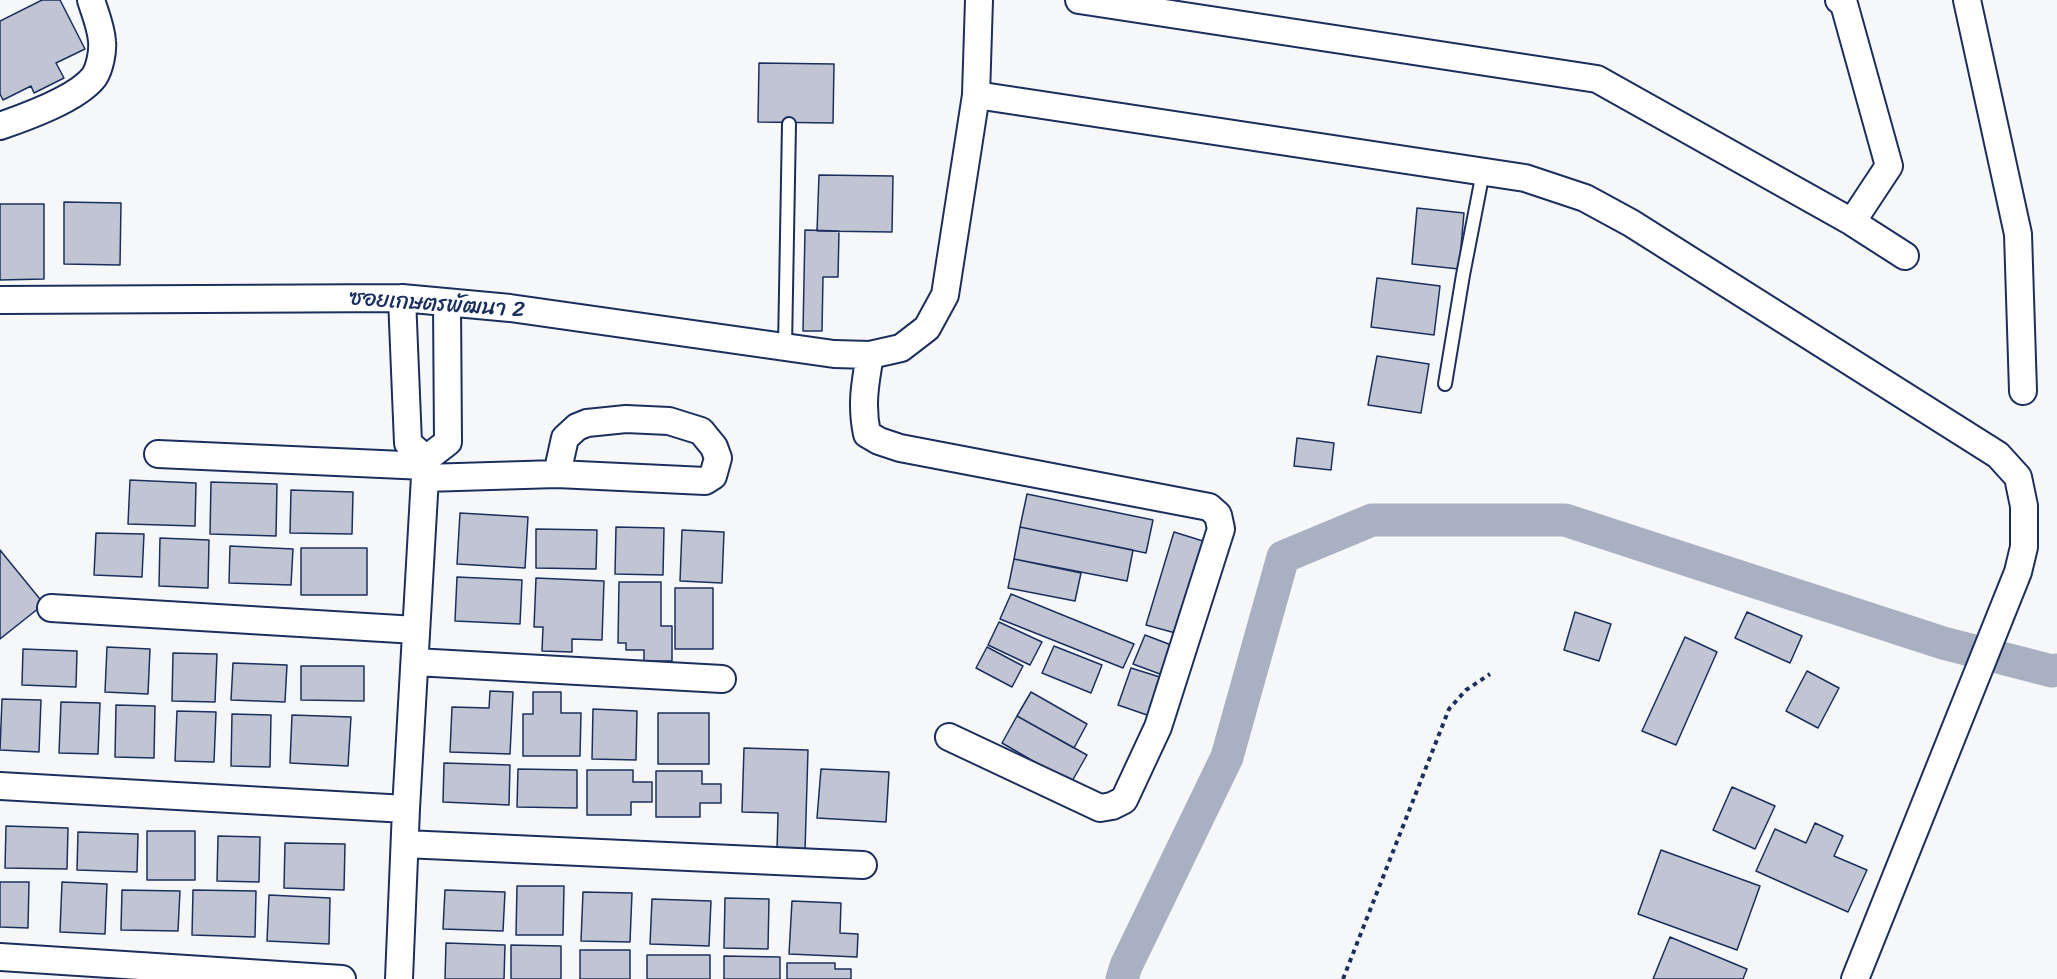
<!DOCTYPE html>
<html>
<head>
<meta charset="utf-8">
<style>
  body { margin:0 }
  canvas { display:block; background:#f6f7f9 }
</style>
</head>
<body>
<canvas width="2057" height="979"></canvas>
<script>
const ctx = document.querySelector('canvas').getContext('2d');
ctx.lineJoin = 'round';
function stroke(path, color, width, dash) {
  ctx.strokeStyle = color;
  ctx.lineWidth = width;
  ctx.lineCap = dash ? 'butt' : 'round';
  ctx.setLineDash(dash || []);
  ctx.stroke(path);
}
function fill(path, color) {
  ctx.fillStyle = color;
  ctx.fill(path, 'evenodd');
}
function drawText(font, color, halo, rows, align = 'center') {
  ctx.font = font + ' Sriracha,"Playpen Sans Thai",sans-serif';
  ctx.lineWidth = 4.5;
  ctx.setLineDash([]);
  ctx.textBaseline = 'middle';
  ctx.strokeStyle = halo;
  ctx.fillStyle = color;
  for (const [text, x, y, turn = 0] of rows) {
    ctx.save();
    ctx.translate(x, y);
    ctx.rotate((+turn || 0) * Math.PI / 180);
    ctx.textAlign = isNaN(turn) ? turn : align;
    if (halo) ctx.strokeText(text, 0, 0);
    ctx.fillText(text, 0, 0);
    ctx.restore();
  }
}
stroke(new Path2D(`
  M1122 979 1126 966 1227 757 1283 557 1372 520H1565L1943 643 2052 671 2057 670`), '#a9b0c1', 33);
const building = new Path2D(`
  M42 0H60L85 49 56 63 64 78 34 93 31 86 3 100 0 94V21Z
  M759 63 834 64 833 123 758 122Z
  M819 175 893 176 892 232 817 231Z
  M64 202 121 203 120 265 64 264Z
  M0 204H44V279L0 280Z
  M1417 208 1464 213 1459 269 1412 264Z
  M805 230 839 231 838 277H823L822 331H803Z
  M1377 278 1440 286 1434 335 1371 327Z
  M1377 356 1429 364 1421 413 1368 405Z
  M1297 438 1334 443 1331 470 1294 466Z
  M130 480 196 483 195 526 128 524Z
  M211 482 277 484 276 536 210 534Z
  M291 490 353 492 352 534 290 533Z
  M1027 494 1153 520 1146 553 1020 527Z
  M460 513 528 517 525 568 457 564Z
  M616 527 664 528 663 575 615 574Z
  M1020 527 1133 550 1127 581 1014 559Z
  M536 529 597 530 596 569 536 568Z
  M682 530 724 532 722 583 680 581Z
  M1174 532 1206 542 1179 634 1146 625Z
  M96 533 144 534 142 577 94 575Z
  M160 538 209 540 208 588 159 586Z
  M230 546 293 549 291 585 229 583Z
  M301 548H367V595H301Z
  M0 550 44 604 0 639Z
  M1014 559 1081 573 1075 601 1008 588Z
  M457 577 522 580 520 624 455 621Z
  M536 578 604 581 602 640 572 639V652L542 651 543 627H534Z
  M619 582H661V626H672V661H644V650H626V643H618Z
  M675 588H713V649H675Z
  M1011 594 1134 644 1123 668 1000 619Z
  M1575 612 1611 624 1599 661 1564 650Z
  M1747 612 1802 636 1790 663 1735 638Z
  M999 622 1042 642 1030 665 988 645Z
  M1145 635 1179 648 1168 677 1133 664Z
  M1685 637 1717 652 1676 745 1642 731Z
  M1054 646 1102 665 1091 693 1042 673Z
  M107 647 150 649 148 694 105 692Z
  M987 647 1023 666 1012 687 976 668Z
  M23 649 77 651 76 687 22 685Z
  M173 653 217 654 215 702 172 701Z
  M233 663 287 665 285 702 231 700Z
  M301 666H364V701L301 700Z
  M1131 668 1163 678 1150 716 1118 705Z
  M1807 671 1839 688 1818 728 1786 711Z
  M490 691 513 692 510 754 450 752 452 707 489 708Z
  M533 692H561V713H581L580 756H523V714H533Z
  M1031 692 1087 724 1074 748 1017 716Z
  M2 699 41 700 39 752 0 750Z
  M61 702 100 703 98 754 59 753Z
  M116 705 155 706 154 758 115 757Z
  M593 709 637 711 636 760 592 759Z
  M177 711 216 712 214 762 175 761Z
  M658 713H709V764H658Z
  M232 714 271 715 270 767 231 766Z
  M292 715 351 717 348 766 290 763Z
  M1017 716 1087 755 1071 783 1002 743Z
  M744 748 808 750 805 851 777 850 778 813 742 812Z
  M444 763 510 765 509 805 443 802Z
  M518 769 577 770V808L517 807Z
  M821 769 889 772 886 822 817 818Z
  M587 770H633V782H652V802H631V815H587Z
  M656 771H702V784H721V803H700V817H656Z
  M1732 787 1775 806 1755 849 1713 830Z
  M1815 823 1843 836 1834 856 1867 870 1848 912 1756 871 1775 829 1806 843Z
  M6 826 68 828 67 869 5 868Z
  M147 831H195V880H147Z
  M78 832 138 834 137 872 77 870Z
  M218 836 260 837 259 882 217 881Z
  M285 843 345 844 344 890 284 888Z
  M1661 850 1760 886 1737 950 1638 914Z
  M0 882H29L28 928 0 927Z
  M62 882 107 884 105 934 60 932Z
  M517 886H564L563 935H516Z
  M122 890 180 891 178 931 121 930Z
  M193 890 256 891 255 937 192 935Z
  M445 890 505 892 503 931 443 929Z
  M583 892 632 893 630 942 581 941Z
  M269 895 330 898 329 944 267 941Z
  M725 898 769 899 768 949 724 948Z
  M652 899 711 901 709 946 650 944Z
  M792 901 841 903 840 933 858 934 857 957 789 954Z
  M1670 937 1747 969 1743 979H1653Z
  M446 943 505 945 504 979H445Z
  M511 945 561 946V979H511Z
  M580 950H630V979H580Z
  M647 955H710V979H647Z
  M724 956 780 957V979H724Z
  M787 963H835V969H851V979H787Z`);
fill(building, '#c0c4d3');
stroke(building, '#1b2f5e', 1.5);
const lane = new Path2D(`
  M785 347 789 124
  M1445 384 1463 275 1483 172`);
const street = new Path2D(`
  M1079 0 1597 79 1852 222 1905 256
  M1839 0 1844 4 1889 166 1852 222
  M1967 0 2018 234 2023 391
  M976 95 1525 178 1585 198 1631 223 1998 455 2018 477 2024 506V547L2018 572 1855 979
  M0 126C26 117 77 99 94 77 100 68 103 51 102 41 101 27 95 13 91 0
  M402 298 408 443 426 459
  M0 300 402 298 510 308 834 354 870 355 901 348 927 328 945 295 976 95 979 0
  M870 355C865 383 861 406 867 434L879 441 900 448 1209 507 1218 515 1221 529 1158 727 1124 800 1112 806 1100 808 949 737
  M158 454 425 466
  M425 478 557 474 705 481 713 476 718 458 714 447 701 431 669 421 626 419 587 423 577 427 565 438 557 474
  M51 608 416 630
  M415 662 722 679
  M0 786 406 809
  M405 844 863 865
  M0 957 342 979
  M399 979 406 809 426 459 448 442 447 303`);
stroke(lane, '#1b2f5e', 16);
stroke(street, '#1b2f5e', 30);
stroke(new Path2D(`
  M1343 979 1449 709 1466 690 1490 674`), '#1b2f5e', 4, [4.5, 4.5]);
stroke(lane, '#fff', 12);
stroke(street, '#fff', 26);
drawText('22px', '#1b2f5e', '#fff', [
  ["ซอยเกษตรพัฒนา 2",437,305,4]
]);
</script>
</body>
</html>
